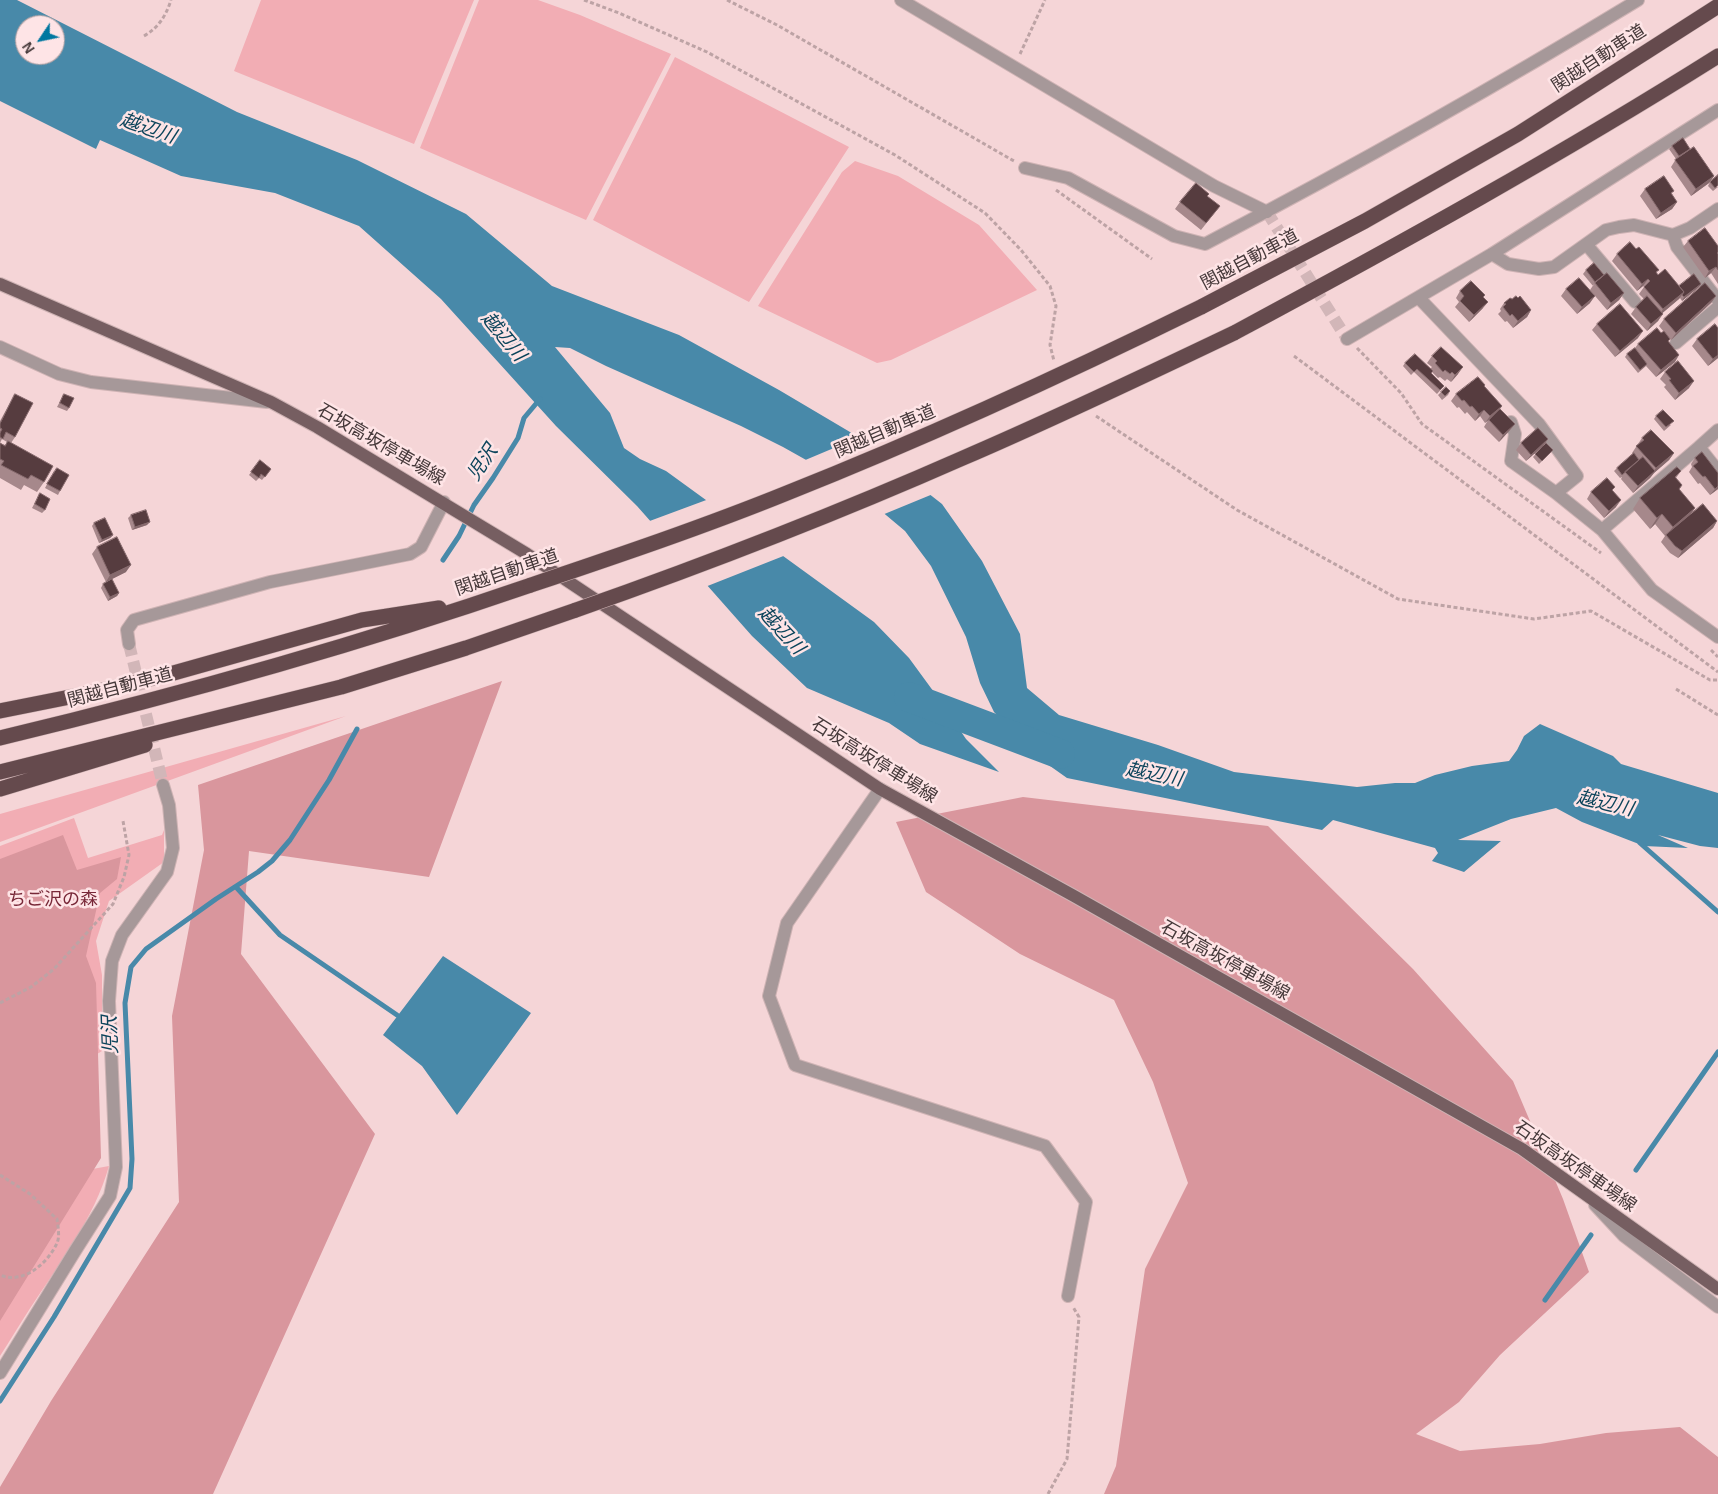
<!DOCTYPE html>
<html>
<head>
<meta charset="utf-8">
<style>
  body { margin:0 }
  #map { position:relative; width:1718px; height:1494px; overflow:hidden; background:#f5d5d7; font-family:Helvetica,sans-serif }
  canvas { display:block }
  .north { position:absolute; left:15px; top:15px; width:50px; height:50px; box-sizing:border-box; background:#fee4e6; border:1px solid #b4a0a1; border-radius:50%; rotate:236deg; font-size:14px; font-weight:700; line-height:20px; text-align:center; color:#46393a }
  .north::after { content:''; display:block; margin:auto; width:18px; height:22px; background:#0077a0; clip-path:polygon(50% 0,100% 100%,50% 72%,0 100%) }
</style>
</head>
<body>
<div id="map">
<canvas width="1718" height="1494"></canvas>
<div class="north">N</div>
</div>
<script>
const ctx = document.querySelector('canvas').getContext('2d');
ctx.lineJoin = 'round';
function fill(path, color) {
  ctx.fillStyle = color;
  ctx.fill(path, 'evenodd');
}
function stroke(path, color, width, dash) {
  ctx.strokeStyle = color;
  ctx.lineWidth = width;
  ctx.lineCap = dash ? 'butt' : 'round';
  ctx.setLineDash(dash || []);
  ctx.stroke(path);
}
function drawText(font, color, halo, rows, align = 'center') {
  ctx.font = font + ' Helvetica,"Noto Sans JP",sans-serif';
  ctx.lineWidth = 5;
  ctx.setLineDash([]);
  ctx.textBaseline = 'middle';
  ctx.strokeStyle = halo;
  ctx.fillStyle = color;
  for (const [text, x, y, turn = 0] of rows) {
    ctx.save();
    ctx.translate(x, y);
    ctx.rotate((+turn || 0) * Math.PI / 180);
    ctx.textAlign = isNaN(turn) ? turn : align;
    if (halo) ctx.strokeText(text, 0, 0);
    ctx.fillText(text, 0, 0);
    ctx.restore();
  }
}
fill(new Path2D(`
  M261 0H474L414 144 234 71Z
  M479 0H538L580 15 671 54 586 220 420 148Z
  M675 57 849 147 749 302 593 220Z
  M855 161 898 176 979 225 1037 290 891 360 877 363 758 306 842 172Z
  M346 716 0 842V814Z
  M74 818 88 858 162 835 164 830V862L109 901 96 941 102 975V1051L0 1115V846Z
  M0 1118 87 1170 109 1166C94 1219 59 1264 29 1310 19 1325 10 1341 0 1356Z`), '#f2adb4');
fill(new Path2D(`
  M502 681 429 877 249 851 241 954 375 1134 213 1494H0V1487L51 1401 179 1202 172 1016 204 850 198 785Z
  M1023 797 1268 826 1413 969 1513 1081 1563 1199 1589 1272 1500 1355 1459 1402 1416 1434 1460 1451 1540 1444 1606 1433 1680 1427 1718 1457V1494H1104L1116 1466 1145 1269 1188 1183 1153 1082 1114 1000 1020 954 926 892 896 822Z
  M63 835 77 870 121 857 117 879 100 893 86 956 96 983 101 1158 0 1321V859Z`), '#d9969d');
fill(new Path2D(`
  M0 0H17L237 112 357 160 466 214 552 286 679 335 779 390 850 432 942 504 982 561 1020 634 1027 688 1059 715 1158 745 1234 772 1357 787 1395 783H1415L1435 775 1472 766 1509 761 1517 750 1524 736 1540 724 1613 756 1621 764 1718 793V848L1700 846 1658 835 1688 848 1644 846 1582 822 1556 808 1511 819 1458 840 1501 841 1464 872 1432 861 1438 853 1435 848 1333 820 1322 830 1067 778 1043 761 994 712 980 683 966 637 931 566 905 531 849 484 783 447 741 426 606 366 570 348 555 347 610 413 624 448 640 459 666 471 874 622 909 658 939 699 966 739 999 772 920 744 889 723 807 688 752 636 637 506 556 426 441 299 359 226 275 193 181 176 100 140 96 149 0 101ZM25 25H55V55H25Z
  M443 956 531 1013 457 1115 422 1066 383 1035Z`), '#4889a9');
fill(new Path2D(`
  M860 437 933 494 882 515 848 486 803 461Z
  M709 499 786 555 705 587 647 522Z`), '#f5d5d7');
stroke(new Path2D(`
  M443 560 459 536 474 505 493 478 518 438 524 418 540 399
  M1640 843 1718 912
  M236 887 280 935 397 1015
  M1636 1170 1718 1052
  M1545 1300 1591 1235
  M0 1401 54 1317 130 1188 132 1159 125 1003 131 967 146 949 216 899 258 872 272 861 290 840 329 780 357 729`), '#4889a9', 5);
stroke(new Path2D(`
  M909 697 1060 754`), '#4889a9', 30);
stroke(new Path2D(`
  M1267 212 1347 339
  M129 644 163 785`), '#d2b6b8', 12, [12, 6]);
const minor = new Path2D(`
  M901 0 1214 186 1267 212
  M1025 168 1068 178 1174 236 1205 244C1352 167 1497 86 1638 0
  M1673 235 1677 247 1718 300
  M1586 244 1635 302
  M1492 254 1718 110
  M1419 298 1539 424 1577 476 1556 493 1602 530 1699 447
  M1347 339 1492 254 1508 264 1539 269 1554 267 1606 230 1619 227 1634 225 1673 235 1690 228 1718 209
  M1676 343 1718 307
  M0 347 59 374 91 382 267 402
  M1511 422 1515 434 1511 461 1556 493
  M1718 430 1699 447 1718 471
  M1602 530 1652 590 1718 637
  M129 644 127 630 134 620 270 582 410 554 421 547 444 502
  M880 789 787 923 769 996 795 1065 1045 1146 1086 1202 1068 1296
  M1595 1205 1624 1236 1718 1307
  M0 1373 75 1251 110 1196 116 1167 109 1001 112 961 122 935 167 872 173 848 169 805 163 785`);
const major = new Path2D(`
  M0 284 271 402 317 427 527 554 880 789 1074 896 1522 1149 1718 1289`);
const highway = new Path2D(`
  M1201 307 1365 221 1518 134 1718 6
  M1234 333C1398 245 1561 155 1718 56
  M0 711 95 692 170 674 362 620 439 608
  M0 738C179 695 357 645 531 585
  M0 772 341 687 466 648 576 610
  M0 789 145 745`);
stroke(minor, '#ceb3b4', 14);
stroke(major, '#ceb3b4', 14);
stroke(highway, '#ceb3b4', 16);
stroke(new Path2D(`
  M584 0 619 13 707 52 895 155 985 213 1021 250 1050 286 1056 306 1050 345 1054 361
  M727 0 777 25 1014 161
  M144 36C158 28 166 16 171 0
  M1020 54 1045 0
  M1056 190 1152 259
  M1357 348 1401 393 1422 424 1601 553
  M1294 356 1718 672
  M1096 416 1237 510 1398 599 1534 619 1591 611 1710 680H1718
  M1711 650 1718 657
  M1676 689 1718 715
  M0 1003 31 987 54 969 113 904 124 877 129 855 123 821
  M0 1175 30 1194 57 1219C58 1226 60 1237 57 1243 48 1263 23 1285 0 1275
  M1048 1494 1067 1459 1079 1317 1073 1307`), '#bda3a5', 3, [4, 2.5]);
stroke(minor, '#a69899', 12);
stroke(major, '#765e61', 12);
stroke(highway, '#654a4d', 15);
const highwayBridge = new Path2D(`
  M531 585C617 556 703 527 787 493 928 437 1065 374 1201 307
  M576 610C707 564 836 514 963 458 1054 419 1144 376 1234 333`);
stroke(highwayBridge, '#ceb3b4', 16, []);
stroke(highwayBridge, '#654a4d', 15);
fill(new Path2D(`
  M1672 146 1690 149 1714 176 1709 183 1691 196 1671 167 1676 159 1669 149Z
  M1710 182 1718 187 1713 191 1708 186Z
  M1645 189 1672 194 1677 202 1672 209 1656 219 1640 196Z
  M1180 202 1220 206 1201 230 1175 209Z
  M1688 241 1718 246V284L1711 273 1705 278 1683 247Z
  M1617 254 1656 273 1658 275 1679 286 1699 287 1682 301 1680 298 1662 313 1658 321 1647 331 1631 314 1636 307 1644 299 1639 294 1644 287 1643 286 1637 291 1612 261Z
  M1586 270 1604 275 1624 293 1619 300 1607 310 1590 290 1594 284 1593 286 1583 274Z
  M1566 289 1590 303 1577 314 1561 296Z
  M1460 291 1483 308 1469 322 1455 307 1459 302 1456 298Z
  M1716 296 1711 303 1671 340 1670 339 1668 341 1675 362 1656 377 1646 366 1638 373 1625 357 1627 354 1635 348 1638 344 1661 333 1664 332 1659 326 1664 319Z
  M1512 299 1531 310 1527 317 1513 328 1507 321 1505 322 1498 314 1501 311 1500 309 1504 303Z
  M1597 324 1638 338 1615 357 1592 330Z
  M1718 328V358L1708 366 1692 346 1697 339Z
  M1432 356 1458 374 1451 382 1447 379 1445 381 1440 377 1438 378 1432 372 1431 373 1444 386 1437 394 1414 372 1411 375 1403 366 1405 363 1430 369 1432 367 1427 363Z
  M1665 372 1689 388 1675 400 1664 387 1666 385 1660 379Z
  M1484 386 1502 406 1499 410 1515 424 1510 430 1499 442 1484 427 1488 420 1485 423 1480 416 1475 421 1467 412 1465 414 1459 407 1457 408 1451 401 1456 394Z
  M1450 391 1448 395 1442 400 1438 395 1441 392Z
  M15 394V437L11 443 44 482 37 492 24 485 21 490 0 478V443L5 445 7 442 2 439 0 443V421L11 401Z
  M64 394 69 408 67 411 57 407Z
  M1656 416 1671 425 1664 431 1654 419Z
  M1642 438 1674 453 1669 460 1654 473 1650 478 1633 493 1621 479 1622 477 1620 478 1614 471 1617 468 1633 454 1632 453Z
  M1548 439 1543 446 1550 453 1539 464 1533 457 1542 447 1526 461 1516 450 1521 443Z
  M1695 458 1718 473V489L1710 495 1700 483 1698 484 1689 472 1692 467 1691 464Z
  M260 460 271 469 262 480 259 478 256 481 249 475Z
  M54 471 60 491 58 495 45 488Z
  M1681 471 1676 478 1682 485 1679 490 1695 508 1691 514 1717 521 1713 528 1678 558 1670 553 1661 542 1665 536 1655 524 1650 529 1633 509 1640 498Z
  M1613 491 1616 507 1604 518 1587 499 1591 492Z
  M40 493 45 510 42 513 32 508Z
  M131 515 147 525 132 530 128 518Z
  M94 523 113 535 110 538 99 543 92 526Z
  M97 547 126 572 106 582 92 554Z
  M103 584 119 593 117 596 108 601 101 588Z`), '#a6888b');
fill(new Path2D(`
  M1714 176 1709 183 1691 196 1696 189Z
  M1677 202 1672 209 1656 219 1661 213Z
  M1716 267 1711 273 1705 278 1709 271Z
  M1648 279 1643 286 1637 291 1642 284Z
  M1701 284 1699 287 1682 301 1684 297Z
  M1684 292 1679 299 1659 316 1663 309Z
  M1624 293 1619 300 1607 310 1611 303Z
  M1595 296 1590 303 1577 314 1582 307Z
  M1716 296 1711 303 1671 340 1676 333Z
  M1488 302 1483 308 1469 322 1474 315Z
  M1531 310 1527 317 1513 328 1518 321Z
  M1663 314 1658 321 1647 331 1651 324Z
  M1643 331 1638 338 1615 357 1620 351Z
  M1679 355 1675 362 1656 377 1661 370Z
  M1718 355V358L1708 366 1713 359Z
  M1463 367 1458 374 1451 382 1455 375Z
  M1694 381 1689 388 1675 400 1679 393Z
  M1502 406 1497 413 1485 423 1490 416Z
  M1484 410 1480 416 1475 421 1479 414Z
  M1515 424 1510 430 1499 442 1503 435Z
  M1548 439 1543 446 1526 461 1531 455Z
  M1674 453 1669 460 1654 473 1650 478 1633 493 1638 486 1652 473 1656 468Z
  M1718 486V489L1710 495 1715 489Z
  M1621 500 1616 507 1604 518 1609 511Z
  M1695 508 1688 518 1665 537 1673 527Z
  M1662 514 1655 524 1650 529 1657 518Z
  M1717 521 1713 528 1678 558 1682 551Z
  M150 522 147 525 132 530 135 527Z
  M113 535 110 538 99 543 102 540Z
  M131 565 126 572 106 582 110 575Z
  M119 593 117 596 108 601 110 597Z`), '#866a6d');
const building = new Path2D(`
  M1683 138 1690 149 1679 156 1672 146Z
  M1694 147 1714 176 1696 189 1675 160Z
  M1718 175V185L1715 188 1710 182Z
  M1664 176 1674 191 1671 193 1677 202 1661 213 1645 189Z
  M1196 183 1209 194 1207 196 1220 206 1206 223 1180 202Z
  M1705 228 1718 246V252L1717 253 1718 254V270L1716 267 1709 271 1688 241Z
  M1630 242 1636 249 1639 247 1659 270 1656 272 1658 275 1665 269 1684 292 1663 309 1644 287 1650 281 1648 279 1642 284 1617 254Z
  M1594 263 1604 275 1595 282 1586 270Z
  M1607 273 1624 293 1611 303 1595 283Z
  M1694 274 1701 284 1684 297 1682 295 1684 292 1679 286Z
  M1579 278 1595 296 1582 307 1566 289Z
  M1471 281 1485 295 1483 297 1488 302 1474 315 1460 301 1464 296 1460 291Z
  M1705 283 1716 296 1676 333 1664 319Z
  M1516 296 1518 298 1520 296 1531 310 1518 321 1512 314 1510 316 1503 307 1506 304 1504 303 1510 298 1512 299Z
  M1647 296 1663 314 1651 324 1636 307Z
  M1620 304 1643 331 1620 351 1597 324Z
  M1715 324 1718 328V355L1713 359 1697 339Z
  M1657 328 1661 333 1664 331 1670 339 1668 341 1679 355 1661 370 1638 344Z
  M1441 347 1463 367 1455 375 1452 372 1450 374 1445 370 1443 372 1435 363 1437 361 1432 356Z
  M1635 348 1647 364 1640 370 1627 354Z
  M1415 354 1433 371 1431 373 1444 386 1440 390 1417 369 1414 372 1405 363Z
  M1678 361 1694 381 1679 393 1669 380 1671 379 1665 372Z
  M1478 377 1485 385 1484 386 1502 406 1490 416 1484 410 1479 414 1472 406 1470 407 1464 400 1462 401 1456 394Z
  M1446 387 1450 391 1445 396 1441 392Z
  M15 394 33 403 15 437 6 432 3 439 0 437V433L2 429 0 428V424Z
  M64 394 74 398 69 408 60 403Z
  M1500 409 1515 424 1503 435 1489 420Z
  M1663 410 1674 421 1666 427 1656 416Z
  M1538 428 1548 439 1531 455 1521 443Z
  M1651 430 1674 453 1656 468 1636 446 1644 440 1642 438Z
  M8 441 53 466 44 482 31 475 28 479 1 465 4 461 0 459V443L5 446Z
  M1546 443 1553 450 1542 461 1535 454Z
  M1702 452 1718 473V486L1715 489 1705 476 1703 477 1693 466 1698 462 1695 458Z
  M1634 453 1639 460 1622 475 1617 468Z
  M1643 457 1655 471 1638 486 1625 472Z
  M260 460 271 469 265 477 261 474 259 478 251 472Z
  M1677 467 1681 471 1675 477 1682 485 1679 489 1695 508 1673 527 1662 514 1657 518 1640 498Z
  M57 468 69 475 60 491 47 484Z
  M1607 478 1615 487 1612 490 1621 500 1609 511 1591 492Z
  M40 493 50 499 45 510 35 504Z
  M1703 504 1717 521 1682 551 1675 546 1666 535Z
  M146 510 150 522 135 527 131 515Z
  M105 518 113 535 102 540 94 523Z
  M117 537 131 565 110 575 97 547Z
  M112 579 119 593 110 597 103 584Z`);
fill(building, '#563c3f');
stroke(building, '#866a6d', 1);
drawText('18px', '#46393a', '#fee4e6', [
  ["関越自動車道",1599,59,-33],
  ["関越自動車道",1250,260,-28],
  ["関越自動車道",885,432,-23],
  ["石坂高坂停車場線",381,445,30],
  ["関越自動車道",507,573,-19],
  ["関越自動車道",120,688,-15],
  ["石坂高坂停車場線",874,761,32],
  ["石坂高坂停車場線",1225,961,29],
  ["石坂高坂停車場線",1575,1167,35]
]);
drawText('18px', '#782838', '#fee4e6', [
  ["ちご沢の森",53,900]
]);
drawText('italic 19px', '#0c445b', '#fee4e6', [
  ["越辺川",148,129,19],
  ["越辺川",503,337,50],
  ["児沢",483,463,-57],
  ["越辺川",781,631,47],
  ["越辺川",1154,775,11],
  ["越辺川",1605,804,13],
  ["児沢",111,1035,-92]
]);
</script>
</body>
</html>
